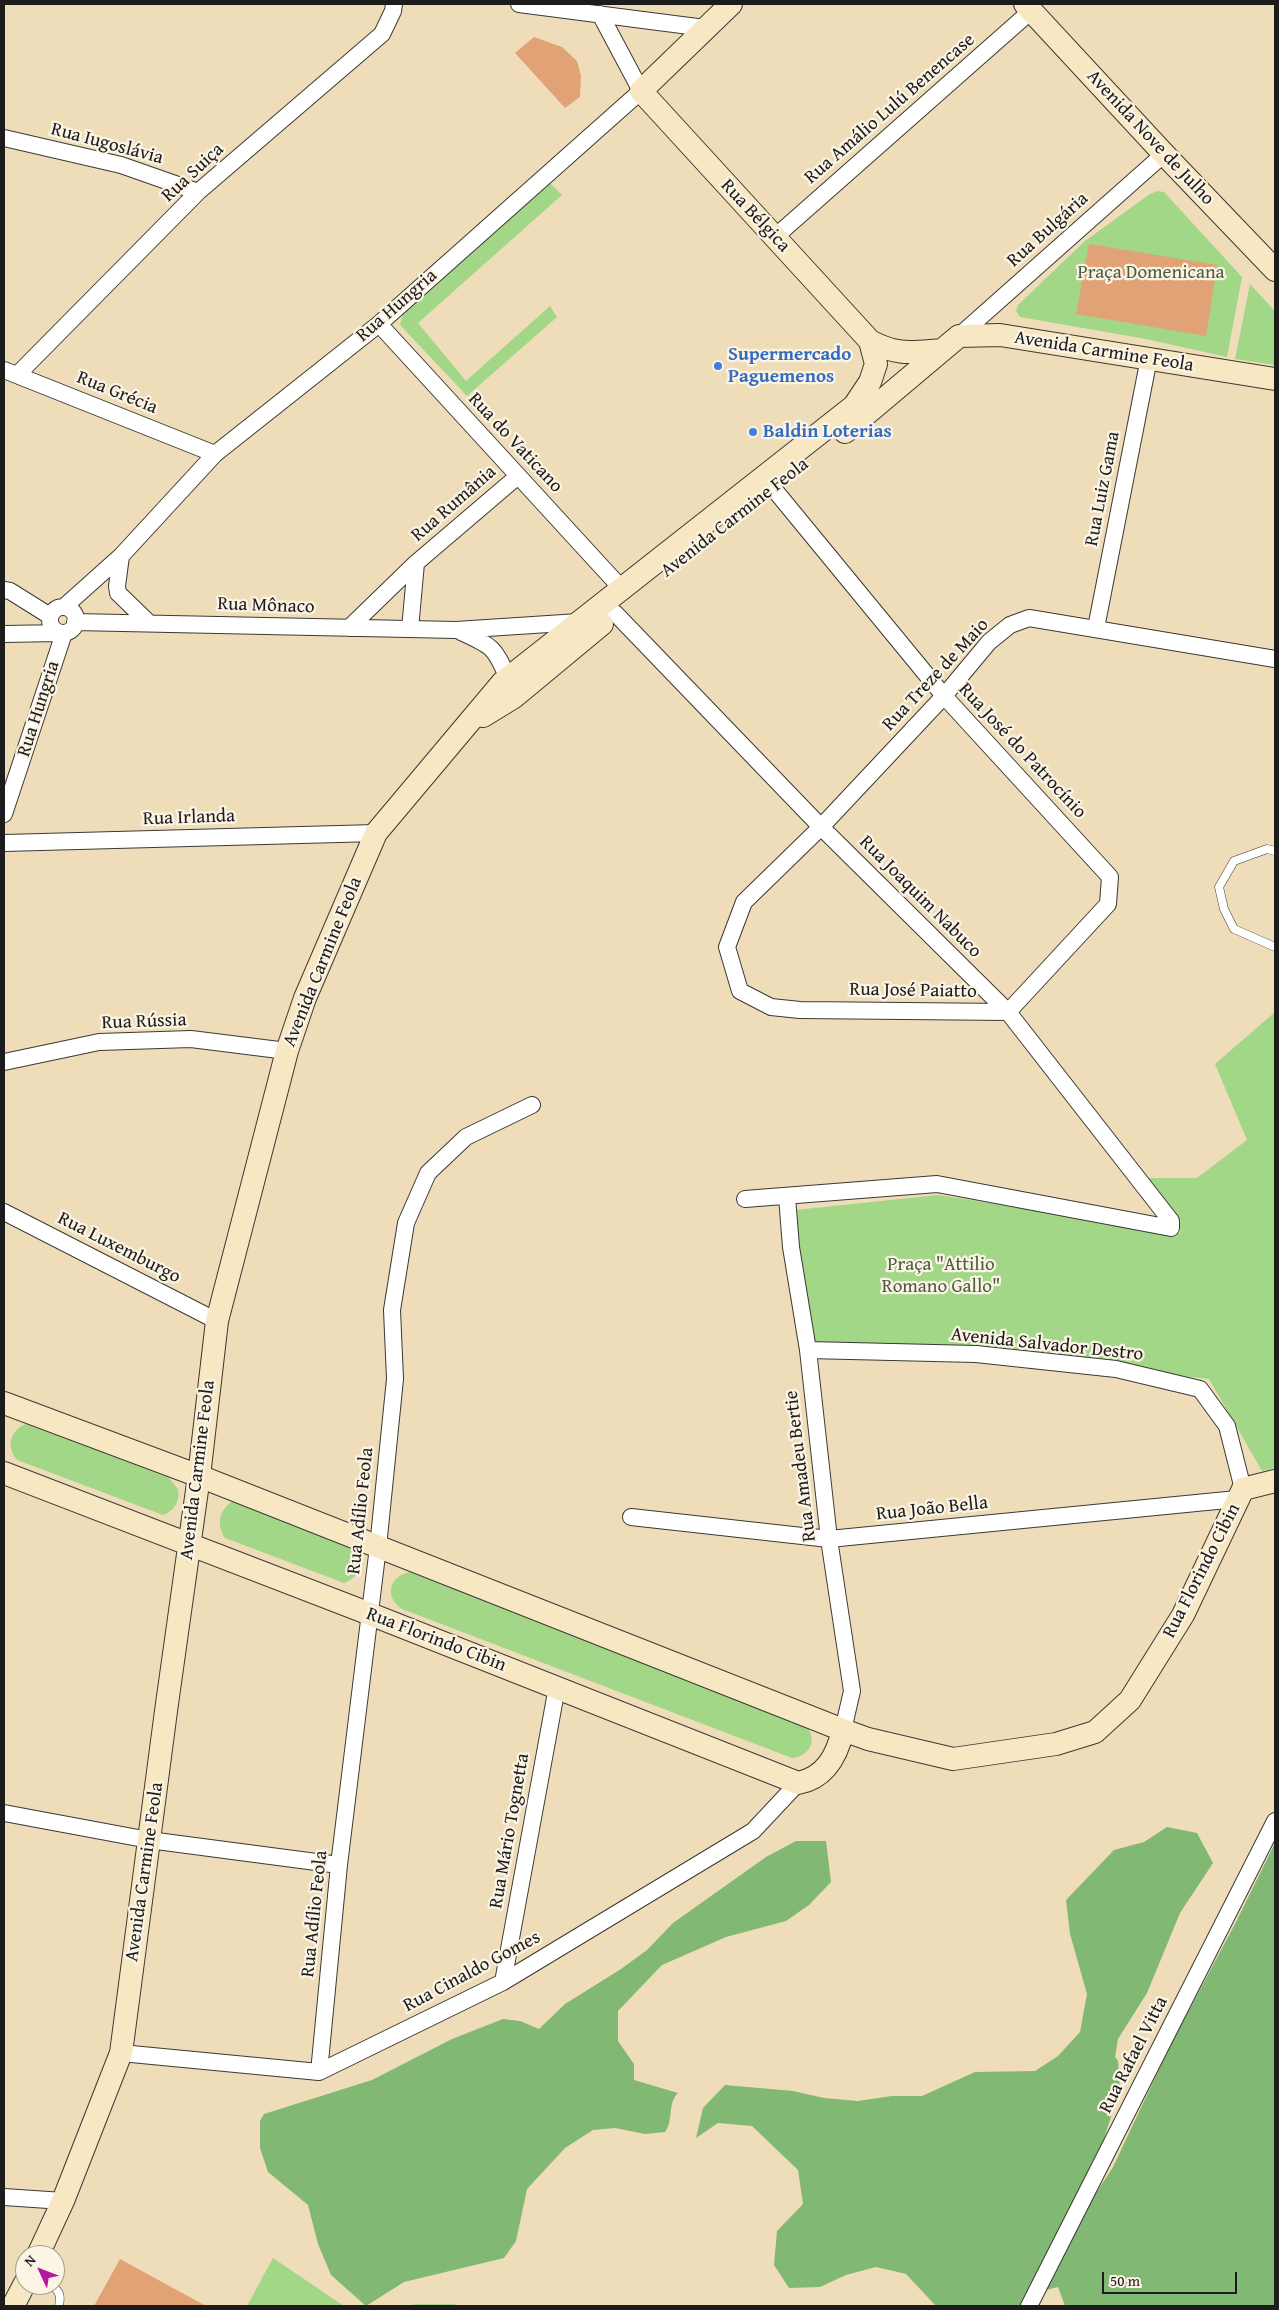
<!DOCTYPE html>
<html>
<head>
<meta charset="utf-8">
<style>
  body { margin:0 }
  #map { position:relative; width:1279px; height:2310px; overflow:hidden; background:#efddba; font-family:"Gentium Book Plus",serif }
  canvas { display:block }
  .frame { position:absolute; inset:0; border:5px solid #1c1c1c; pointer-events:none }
  .north { position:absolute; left:15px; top:2245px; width:50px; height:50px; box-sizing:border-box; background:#fcf5e5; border:1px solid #a29e95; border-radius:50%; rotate:313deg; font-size:14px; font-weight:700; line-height:20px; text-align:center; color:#1c1c1c }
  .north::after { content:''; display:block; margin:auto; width:18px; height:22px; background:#b5179e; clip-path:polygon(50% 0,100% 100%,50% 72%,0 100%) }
  .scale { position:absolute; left:1102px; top:2272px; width:135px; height:22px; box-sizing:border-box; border:2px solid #1c1c1c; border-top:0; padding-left:6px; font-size:15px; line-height:18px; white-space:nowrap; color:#1c1c1c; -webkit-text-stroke:4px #fcf5e5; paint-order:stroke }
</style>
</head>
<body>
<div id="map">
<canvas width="1279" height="2310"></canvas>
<div class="frame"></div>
<div class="north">N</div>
<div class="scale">50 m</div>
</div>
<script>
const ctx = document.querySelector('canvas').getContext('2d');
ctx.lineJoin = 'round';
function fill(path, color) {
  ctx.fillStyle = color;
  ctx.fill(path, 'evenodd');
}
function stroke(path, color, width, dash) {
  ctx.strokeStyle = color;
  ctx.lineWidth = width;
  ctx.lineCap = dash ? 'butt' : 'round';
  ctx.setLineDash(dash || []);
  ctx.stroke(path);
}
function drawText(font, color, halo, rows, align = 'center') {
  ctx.font = font + ' "Gentium Book Plus",serif';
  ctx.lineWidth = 4.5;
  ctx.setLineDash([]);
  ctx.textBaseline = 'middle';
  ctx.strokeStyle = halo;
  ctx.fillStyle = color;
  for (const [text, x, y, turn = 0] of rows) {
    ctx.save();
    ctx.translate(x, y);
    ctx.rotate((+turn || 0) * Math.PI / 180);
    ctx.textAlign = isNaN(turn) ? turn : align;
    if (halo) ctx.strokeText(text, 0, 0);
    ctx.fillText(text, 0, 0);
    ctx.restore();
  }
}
fill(new Path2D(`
  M548 181 562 195 418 323 466 381 550 306 557 317 467 396 400 325 403 314Z
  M1157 191 1164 192 1242 277 1227 357 1146 339 1020 317 1016 311 1018 305 1085 241 1150 194Z
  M1250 284 1275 311V365L1235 359Z
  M1275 1012V1468L1262 1471 1209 1379 1028 1360 808 1350 795 1210 938 1195 1179 1233 1181 1231 1140 1178H1197L1247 1140 1215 1064Z
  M28 1423 169 1478 178 1489C180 1502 175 1510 163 1515L17 1460C5 1445 11 1429 28 1423Z
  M233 1501 351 1548C365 1560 361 1577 344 1583L225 1538C216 1524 219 1510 233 1501Z
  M410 1572 806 1726C818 1740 810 1756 792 1758L402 1609C384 1597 389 1576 410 1572Z
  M273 2258 344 2306H247Z
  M416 2304H453L462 2306H404Z`), '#a1d787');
fill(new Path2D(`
  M1167 1827 1197 1833 1213 1863 1180 1913 1147 1993 1118 2039 1115 2057 1118 2061 1120 2088 1079 2219 1113 2167 1172 2042 1236 1922 1275 1843V2306H1065L1058 2287 1026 2295 1021 2306H936L906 2274 876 2267 846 2275 820 2287 789 2288 774 2265 777 2231 803 2204 798 2170 752 2126 718 2123 696 2138 703 2108 725 2085 793 2091 824 2098 858 2101 892 2096H922L975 2072 1035 2071 1058 2056 1080 2032 1087 1994 1070 1934 1066 1900 1114 1850 1144 1842Z
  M796 1841H826L831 1882 809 1905 786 1921 726 1937 662 1965 618 2011V2041L634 2064V2080L678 2093C667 2104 674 2120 665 2132L645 2134 615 2128 593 2130 565 2148 527 2189 516 2241 504 2258 404 2282 366 2306 331 2275 318 2244 308 2205 268 2172 260 2148V2121L264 2114 372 2080 452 2039 503 2019 520 2021 539 2029 565 2004 621 1969 647 1950 673 1923 766 1857Z`), '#80b874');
fill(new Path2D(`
  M534 37 562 47 577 61 581 76 580 97 565 108 515 53Z
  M1089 244 1217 265 1206 336 1076 314Z
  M120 2259 206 2306H94Z`), '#e1a276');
const service = new Path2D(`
  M1275 851 1267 849 1234 861 1219 887 1224 909 1234 929 1275 947
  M51 2285C60 2291 61 2296 59 2306`);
const minor = new Path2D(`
  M519 4 705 28
  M4 138 121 165 198 192
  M775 237 1031 11
  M379 324 622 589
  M959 336 1164 154
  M4 370 215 454
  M17 375 198 192 382 34 393 11 394 4
  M773 488 944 696 1110 877 1108 904 1008 1012 800 1010 771 1007 740 991 727 947 744 902 821 827 944 696 989 642 1010 625 1029 618 1275 659
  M121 556 117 586 118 593 149 623
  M4 590 10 591 50 616
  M64 607 121 556 215 454 379 324 641 91 600 14
  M50 620a13 13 0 1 1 26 0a13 13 0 1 1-26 0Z
  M615 613 821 827 1008 1012 1171 1221V1228L937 1184 745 1199
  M75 622 456 630 579 622
  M349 628 416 563 518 476
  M1096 628 1149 358
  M410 629 416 563
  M461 632C492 646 495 647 508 679
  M4 634 59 633
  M4 814 64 633
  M4 843 376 833
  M4 1062 99 1042 191 1039 287 1051
  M787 1197 791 1247 808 1350 829 1539 852 1691 843 1730
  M4 1212 217 1321
  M808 1350 976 1354 1116 1369 1200 1389 1227 1426 1243 1489
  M631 1517 829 1539 1237 1499
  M4 1813 149 1840 339 1865
  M503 1982 557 1687
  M121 2053 319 2072 503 1982 753 1831 798 1783
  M319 2072 339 1865 378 1547 395 1379 392 1310 406 1223 428 1173 466 1137 532 1105
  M4 2197 63 2201
  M1029 2306 1275 1821`);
const secondary = new Path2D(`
  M731 4 641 91 870 341C898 356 912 352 942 350
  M1025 4 1164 154 1275 270
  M845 432 959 336 1000 335 1275 379
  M483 716 514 697 602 624
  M4 1403 199 1476 843 1730 868 1739 953 1759 1056 1744 1095 1732 1130 1700 1183 1615 1243 1489 1275 1481
  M4 1473 370 1614 798 1783C825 1778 837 1756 843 1730
  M38 2255 63 2201 121 2053 166 1711 199 1476 217 1321 287 1051 305 998 376 833 502 683 854 406 870 382 876 364 870 341
  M13 2306 25 2283`);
stroke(service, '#3c3934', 9);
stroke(minor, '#3c3934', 18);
stroke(secondary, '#3c3934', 24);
stroke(service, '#fff', 8);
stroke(minor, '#fff', 16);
stroke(secondary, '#f8e7c3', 22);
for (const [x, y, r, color] of [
  [718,366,5,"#3f7fe0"],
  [753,432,5,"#3f7fe0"]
]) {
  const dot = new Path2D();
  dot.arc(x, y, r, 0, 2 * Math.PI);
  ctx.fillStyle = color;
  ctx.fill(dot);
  stroke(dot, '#fcf5e5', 2);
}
drawText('19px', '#1c1c1c', '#fcf5e5', [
  ["Rua Amálio Lulú Benencase",890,109,-41],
  ["Avenida Nove de Julho",1150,138,47],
  ["Rua Iugoslávia",107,144,15],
  ["Rua Suiça",193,173,-43],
  ["Rua Bélgica",755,216,47],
  ["Rua Bulgária",1048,230,-42],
  ["Rua Hungria",397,306,-41],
  ["Avenida Carmine Feola",1104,352,9],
  ["Rua Grécia",117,393,22],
  ["Rua do Vaticano",515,443,47],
  ["Rua Luiz Gama",1103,489,-79],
  ["Rua Rumânia",454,504,-41],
  ["Avenida Carmine Feola",735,518,-38],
  ["Rua Mônaco",266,606,2],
  ["Rua Treze de Maio",936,675,-47],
  ["Rua Hungria",39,709,-72],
  ["Rua José do Patrocínio",1022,751,47],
  ["Rua Irlanda",189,818,-2],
  ["Rua Joaquim Nabuco",920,897,45],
  ["Avenida Carmine Feola",323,962,-68],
  ["Rua José Paiatto",913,991,1],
  ["Rua Rússia",144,1022,-2],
  ["Rua Luxemburgo",119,1248,27],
  ["Avenida Salvador Destro",1047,1345,6],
  ["Rua Amadeu Bertie",801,1466,-97],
  ["Avenida Carmine Feola",198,1470,-83],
  ["Rua João Bella",932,1509,-6],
  ["Rua Adílio Feola",361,1511,-84],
  ["Rua Florindo Cibin",1202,1571,-63],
  ["Rua Florindo Cibin",436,1640,21],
  ["Rua Mário Tognetta",510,1831,-80],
  ["Avenida Carmine Feola",145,1872,-82],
  ["Rua Adílio Feola",315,1914,-84],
  ["Rua Cinaldo Gomes",472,1972,-28],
  ["Rua Rafael Vitta",1134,2055,-63]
]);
drawText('19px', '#4b5d41', '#fcf5e5', [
  ["Praça Domenicana",1151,273],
  ["Praça \"Attilio",941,1265],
  ["Romano Gallo\"",941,1287]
]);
drawText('bold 19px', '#366cbe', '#fcf5e5', [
  ["Supermercado",728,355],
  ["Paguemenos",728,377],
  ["Baldin Loterias",763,432]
], 'left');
</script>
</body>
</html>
